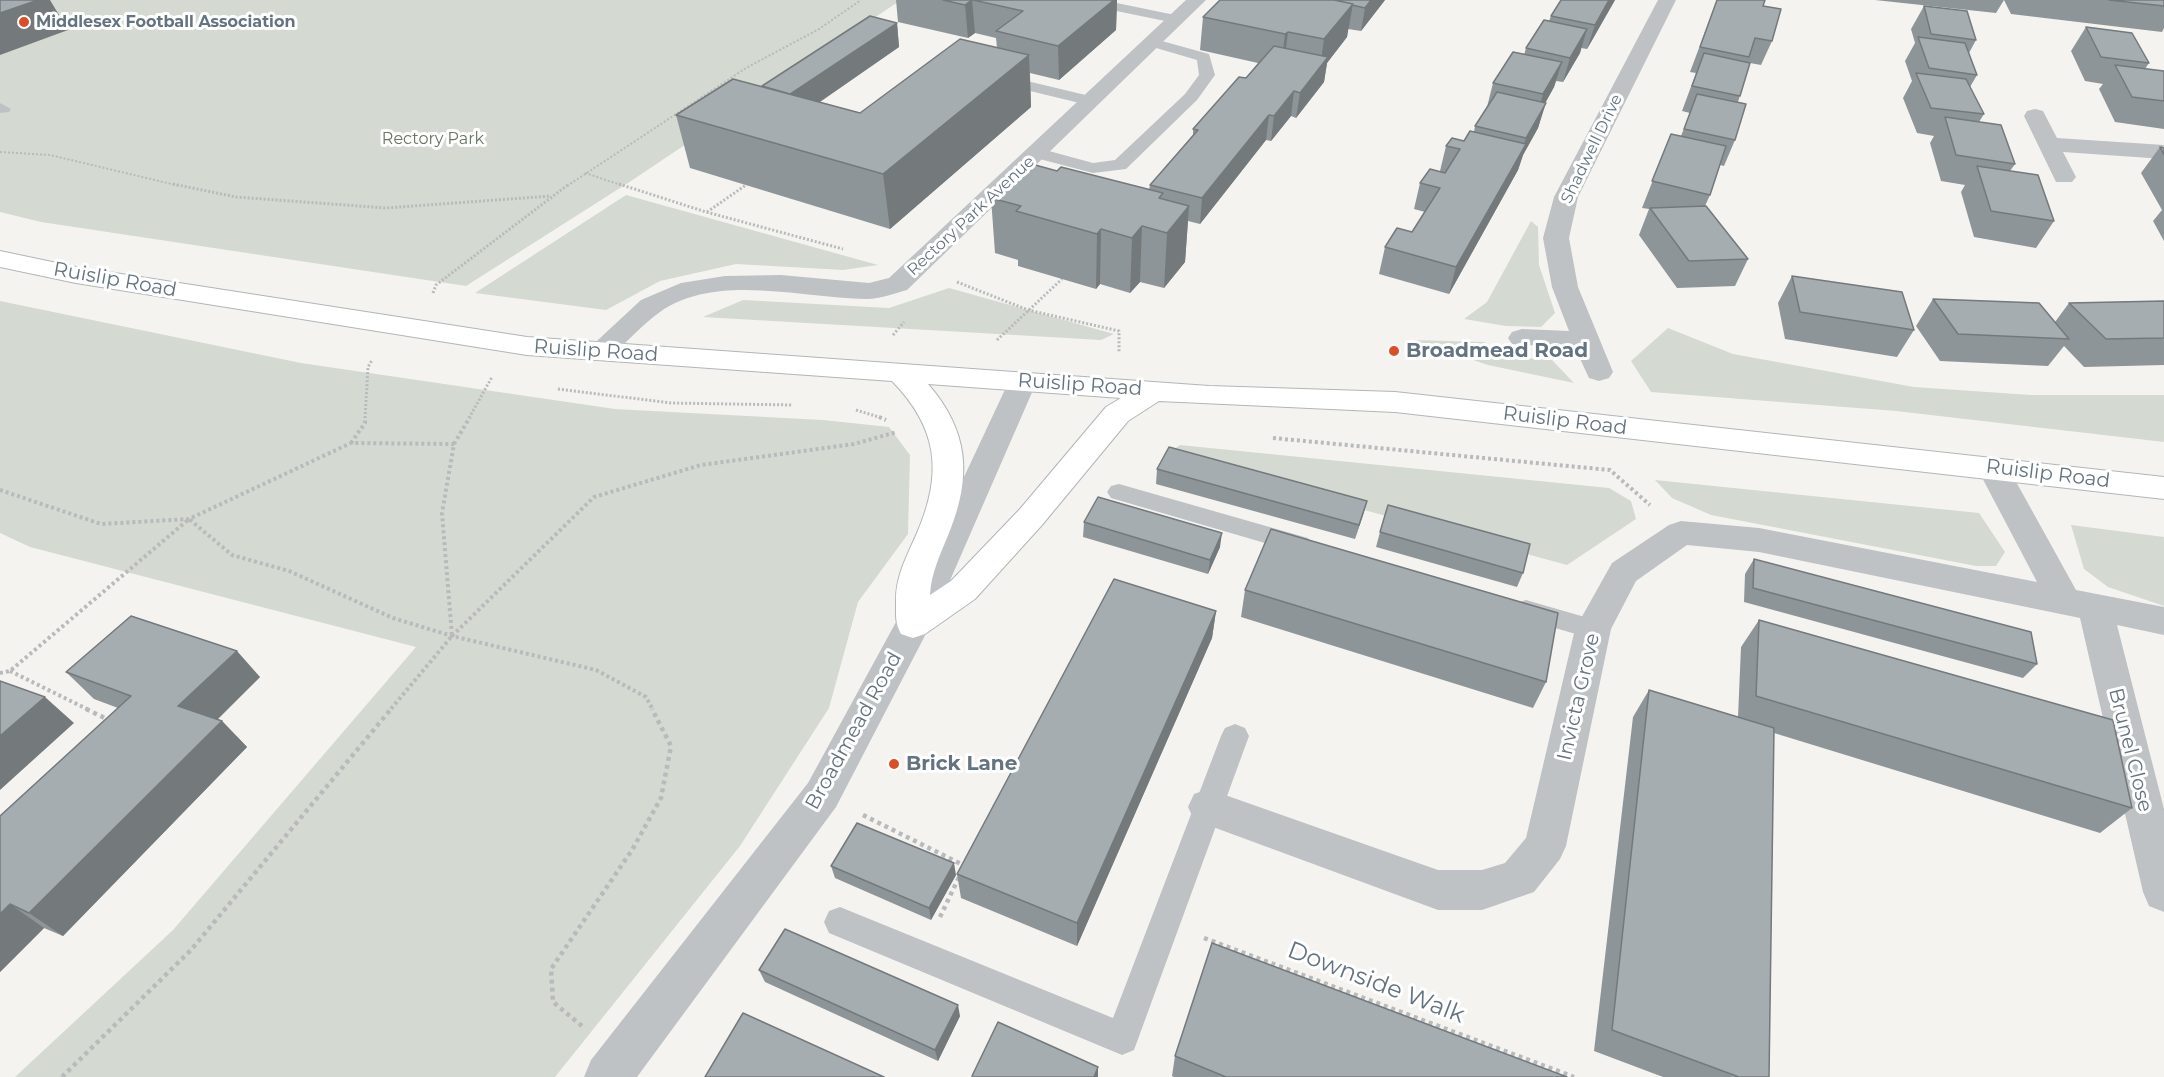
<!DOCTYPE html>
<html>
<head>
<meta charset="utf-8">
<style>
  body { margin:0 }
  canvas { display:block; background:#f4f3ef }
</style>
</head>
<body>
<canvas width="2164" height="1077"></canvas>
<script>
const ctx = document.querySelector('canvas').getContext('2d');
ctx.lineJoin = 'round';
function fill(path, color) {
  ctx.fillStyle = color;
  ctx.fill(path, 'evenodd');
}
function stroke(path, color, width, dash) {
  ctx.strokeStyle = color;
  ctx.lineWidth = width;
  ctx.lineCap = dash ? 'butt' : 'round';
  ctx.setLineDash(dash || []);
  ctx.stroke(path);
}
function drawText(font, color, halo, rows, align = 'center') {
  ctx.font = font + ' Montserrat,sans-serif';
  ctx.lineWidth = 6;
  ctx.setLineDash([]);
  ctx.textBaseline = 'middle';
  ctx.strokeStyle = halo;
  ctx.fillStyle = color;
  for (const [text, x, y, turn = 0] of rows) {
    ctx.save();
    ctx.translate(x, y);
    ctx.rotate((+turn || 0) * Math.PI / 180);
    ctx.textAlign = isNaN(turn) ? turn : align;
    if (halo) ctx.strokeText(text, 0, 0);
    ctx.fillText(text, 0, 0);
    ctx.restore();
  }
}
fill(new Path2D(`
  M0 0H901L631 181 466 286 41 222 0 212Z
  M626 195 878 265 843 270 736 264 660 281 606 310 475 293Z
  M1531 221 1538 227 1539 265 1555 313 1541 327 1506 326 1464 319 1487 302Z
  M949 288 1114 334 1101 340 703 317 743 300 889 308Z
  M0 301 301 363 615 409 823 420 889 427 910 455 908 534 858 602 829 708 740 846 555 1077H15L173 930 416 647 30 547 0 533Z
  M1668 328 1733 354 1914 387 2031 395H2164V442L1896 411 1651 392 1631 361Z
  M1414 340 1484 342 1514 357 1552 360 1574 383 1488 365Z
  M1180 445 1609 488 1631 501 1636 519 1567 565 1165 456Z
  M1655 480 1979 513 2005 552 1996 566H1976L1711 515 1672 498Z
  M2071 525 2164 537V606L2108 587 2084 569Z`), '#d4dad1');
const secondary = new Path2D(`
  M0 251 76 267 527 337 1209 386 1395 392 2164 477V499L1395 412 1159 401 1128 421 1042 525 975 599 925 634 913 638 901 634C895 623 896 615 896 603 895 577 907 556 917 533 943 473 938 428 892 381L527 355 76 283 0 267ZM928 384 1121 398 1106 407 1020 509 951 581 930 595C931 573 941 553 949 533 972 477 969 431 928 384Z`);
stroke(secondary, '#b1b6b9', 2);
stroke(new Path2D(`
  M0 152 50 155 180 186
  M585 173 624 186
  M567 186 746 68 819 29 861 0`), '#b8babc', 2, [2, 2]);
stroke(new Path2D(`
  M173 184 236 197 386 208 551 196
  M619 184 706 212 843 249
  M707 212 746 185
  M957 282 1028 310 1119 331V352
  M433 293 436 285 569 184
  M893 335 904 322
  M997 340 1062 279
  M558 389 671 403 792 405
  M856 410 882 418
  M365 418 368 367 372 360
  M469 418 492 377`), '#b8babc', 3, [2, 2]);
stroke(new Path2D(`
  M879 417 886 420
  M1273 438 1610 470 1650 505
  M351 443 365 423V417
  M454 444 470 417
  M0 490 101 524 189 519 351 443 454 444 442 513 452 636 390 710
  M452 636 594 497 701 465 854 444 897 432
  M10 671 89 710
  M0 673 10 671 189 519 232 555 289 571 393 618 452 636 596 670 646 697 653 710`), '#b8babc', 4, [3, 3]);
stroke(new Path2D(`
  M86 709 107 719
  M863 815 965 866
  M940 917 960 875
  M1204 938 1574 1077
  M582 1026 553 1002 551 969 632 850 661 798 671 746 652 709
  M62 1077 191 950 391 709`), '#b8babc', 4.5, [4, 4]);
fill(new Path2D(`
  M1075 0H1102L1175 15 1182 19 1175 23 1082 4Z
  M1151 38 1209 54 1215 75 1197 100 1126 169 1093 173 1032 157 1030 153 1032 149 1038 148 1093 163 1115 160 1185 94 1199 75 1197 60 1146 45 1144 42 1146 39Z
  M998 74 1098 98 1100 101 1092 106 993 82 990 79 993 76Z
  M0 103 11 109 9 112 0 113Z
  M1119 484 1308 538 1311 544 1308 550 1299 553 1111 498 1107 492 1111 486Z
  M1526 600 1602 622 1606 629 1602 636 1593 639 1517 617 1513 610 1517 603Z
  M1235 724 1245 728 1249 736 1134 1050 1122 1055 829 933 824 922 829 911 840 907 1113 1018 1221 736 1225 728Z`), '#bec2c5');
fill(new Path2D(`
  M1186 0H1206L907 290C895 293 880 299 867 299 804 299 717 272 660 312 642 325 626 343 609 358L599 361 589 358 585 352 641 300 681 283 725 276 781 275 869 283 889 278Z
  M1658 0H1676L1578 197 1569 238 1578 287 1613 372 1609 378 1599 381 1589 378 1575 348 1512 344 1508 338 1512 332 1522 329 1569 331 1552 287 1543 238 1554 197Z
  M2035 109 2043 111 2057 138 2164 145V159L2063 152 2076 177 2072 182H2056L2024 116 2027 111Z
  M1023 372 1033 374 1037 381 931 624 836 807 637 1077H584L591 1060 808 783 896 622 1009 381 1013 374Z
  M1993 457 2004 460 2076 590 2164 607V635L2117 625 2164 809V912L2149 906 2143 892 2080 618 1759 552 1687 545 1636 581 1611 629 1566 846 1560 859 1534 892 1482 910H1438L1194 820 1188 807 1194 794 1208 789 1438 870H1482L1505 863 1526 838 1575 629 1612 563 1669 525 1681 521 1759 528 2037 582 1977 468 1982 460Z`), '#bec2c5');
fill(secondary, '#fff');
fill(new Path2D(`
  M896 0H1117L1116 30 1059 80 1030 73 1031 107 890 229 690 168 676 115 762 86 897 23 899 47 820 102 860 113 997 48 996 38 975 33 968 38 898 22Z
  M1385 0 1361 31 1348 29 1347 37 1327 63 1324 82 1296 118 1291 116 1271 141 1266 140 1200 224 1188 221 1185 262 1164 288 1140 282 1130 293 1100 284 1096 289 1018 266V260L995 253 991 198 1057 171 1149 190 1150 185 1193 135V129L1246 78 1258 63 1200 50 1203 17Z
  M1615 0 1587 49 1581 48 1580 53 1563 82 1556 81 1554 87 1545 103 1538 128 1523 155 1518 170 1449 294 1379 274 1385 247 1412 232 1425 212 1414 209 1420 183 1440 171 1446 146 1464 141 1474 132 1475 126 1487 107 1493 83 1524 55 1526 48 1549 21 1551 16Z
  M1717 0 1763 6 1772 41 1761 65 1750 63 1738 102 1735 140 1724 166 1720 165 1710 195 1705 206 1748 259 1735 286 1677 288 1639 235 1649 209 1642 208 1671 134 1681 136 1690 113 1682 111 1696 73 1690 72Z
  M1875 0H2004L1996 13Z
  M2004 0H2164V28L2162 32 2011 14Z
  M1924 6 1976 40 1969 53 1977 75 1970 87 1984 114 1979 122 2015 164 2010 171 2054 221 2036 248 1974 237 1961 192 1965 185 1941 181 1930 143 1934 136 1917 133 1903 98 1912 81 1905 61 1915 43 1911 29Z
  M2086 27 2149 63 2145 69 2164 71V129L2115 122 2099 89 2103 84 2085 81 2071 51Z
  M2160 147 2164 148V241L2153 221 2162 210 2141 173Z
  M1792 276 1914 330 1897 357 1785 339 1778 303Z
  M1933 299 2055 322 2069 303 2164 301V365L2084 367 2064 346 2048 366 1940 361 1916 326Z
  M1157 469 1367 501 1355 539 1156 484Z
  M1084 522 1220 547 1208 574 1083 537Z
  M1380 532 1523 573 1517 587 1376 547Z
  M1754 559 2037 664 2023 678 1744 602 1745 574Z
  M1245 590 1546 682 1533 708 1241 617Z
  M1216 611 1212 638 1077 946 961 898 957 874Z
  M1759 620 2132 808 2100 833 1774 733 1769 1077H1663L1594 1051 1633 717 1649 690 1738 717 1741 647Z
  M66 672 260 677 217 719 222 721 247 747 63 936 44 928 0 972V816L118 708 94 699Z
  M831 866 956 875 931 920 835 878Z
  M759 970 960 1016 938 1061 765 982Z
  M1175 1056 1567 1077H1174L1172 1076Z`), '#8e9598');
fill(new Path2D(`
  M19 0H50L68 30 0 55V13Z
  M972 0 975 33 968 38 965 5Z
  M1114 0H1117L1116 30 1059 80 1058 46Z
  M1371 0H1385L1361 31 1365 8Z
  M1609 0H1615L1587 49 1595 25Z
  M1353 4 1347 37 1327 63 1324 82 1296 118 1300 93 1320 67 1324 39Z
  M897 23 899 47 792 121 787 96Z
  M1587 29 1580 53 1563 82 1570 58Z
  M1288 32 1284 65 1281 68 1285 34Z
  M1029 55 1031 107 890 229 883 174Z
  M1562 62 1554 87 1536 120 1543 94Z
  M1294 91 1291 116 1271 141 1274 116Z
  M1546 103 1538 128 1523 155 1518 170 1449 294 1456 267 1521 152 1526 138Z
  M1269 115 1266 140 1200 224 1202 198Z
  M1189 206 1185 262 1164 288 1167 233Z
  M1142 226 1140 282 1130 293 1132 238Z
  M1101 229 1100 284 1096 289 1097 234Z
  M1367 501 1363 515 1355 539 1359 525Z
  M1222 533 1220 547 1208 574 1210 560Z
  M1216 611 1212 638 1077 946V923Z
  M237 651 260 677 204 733 178 706Z
  M45 697 74 723 0 790V736Z
  M222 721 247 747 63 936 29 913Z
  M954 863 956 875 931 920 929 908Z
  M10 904 44 928 0 972V914Z
  M958 1005 960 1016 938 1061 935 1050Z
  M1098 1067V1077H1094Z`), '#74797c');
const building = new Path2D(`
  M0 0H38L0 13Z
  M943 0H972L965 5Z
  M973 0H1114L1058 46 996 31 1023 11Z
  M1220 0H1334L1353 4 1324 39 1288 32 1285 34 1203 17Z
  M1334 0H1371L1365 8 1352 5 1353 4Z
  M1561 0H1609L1595 25 1551 16Z
  M1717 0H1765L1763 6 1781 9 1772 41 1755 38 1749 57 1700 47Z
  M2109 0H2164V6Z
  M1924 6 1967 11 1976 40 1931 34Z
  M870 16 897 23 790 94 762 86Z
  M1544 20 1587 29 1570 58 1526 48Z
  M2086 27 2132 33 2149 63 2101 57Z
  M1918 37 1965 43 1977 75 1929 68Z
  M960 39 1029 55 883 174 676 115 733 79 860 113Z
  M1274 46 1328 57 1300 93 1294 91 1274 116 1269 115 1202 198 1150 185 1198 130 1193 129 1239 77 1246 78Z
  M1513 52 1562 62 1543 94 1493 83Z
  M1704 53 1750 63 1740 96 1692 86Z
  M2115 65 2164 71V101L2132 97Z
  M1916 73 1966 79 1984 114 1931 108Z
  M1497 92 1546 103 1526 138 1475 126Z
  M1697 94 1746 104 1735 140 1684 129Z
  M1945 117 2001 125 2015 164 1956 155Z
  M1470 131 1526 144 1456 267 1385 247 1397 228 1412 232 1440 188 1420 183 1430 169 1445 173 1460 149 1446 146 1452 138 1464 141Z
  M1671 134 1726 146 1710 195 1652 181Z
  M2160 147 2164 148V155Z
  M1028 163 1057 171 1061 167 1163 193 1159 198 1189 206 1167 233 1142 226 1132 238 1101 229 1097 234 1016 211 1021 206 991 198Z
  M1977 166 2038 175 2054 221 1991 211Z
  M1706 206 1748 259 1689 261 1650 208Z
  M1792 276 1902 292 1914 330 1800 312Z
  M1933 299 2039 303 2069 339 1958 334Z
  M2164 301V338L2106 339 2069 303Z
  M1169 447 1367 501 1359 525 1157 469Z
  M1098 497 1222 533 1210 560 1084 522Z
  M1388 505 1530 544 1523 573 1380 532Z
  M1271 529 1558 613 1546 682 1245 590Z
  M1754 559 2031 632 2037 664 1753 588Z
  M1114 579 1216 611 1077 923 957 874Z
  M131 616 237 651 178 706 222 721 29 913 10 904 0 914V816L131 696 66 672Z
  M1759 620 2113 720 2132 808 1756 696Z
  M0 681 45 697 0 736Z
  M1649 690 1774 728 1769 1077H1739L1612 1030Z
  M857 823 954 863 929 908 831 866Z
  M785 929 958 1005 935 1050 759 970Z
  M1212 943 1567 1077H1226L1175 1056Z
  M743 1013 884 1077H705Z
  M998 1022 1098 1067 1094 1077H974L972 1076Z`);
fill(building, '#a5adb1');
stroke(building, '#74797c', 1.5);
for (const [x, y, r, color] of [
  [24,22,6,"#dc4e27"],
  [1394,351,6,"#dc4e27"],
  [894,764,6,"#dc4e27"]
]) {
  const dot = new Path2D();
  dot.arc(x, y, r, 0, 2 * Math.PI);
  ctx.fillStyle = color;
  ctx.fill(dot);
  stroke(dot, '#fff', 2);
}
drawText('bold 16px', '#63737f', '#fff', [
  ["Middlesex Football Association",36,22]
], 'left');
drawText('16px', '#667762', '#fff', [
  ["Rectory Park",433,139]
]);
drawText('16px', '#63737f', '#fff', [
  ["Shadwell Drive",1592,149,-64],
  ["Rectory Park Avenue",971,216,-43]
]);
drawText('20px', '#63737f', '#fff', [
  ["Ruislip Road",115,280,10],
  ["Ruislip Road",596,351,4],
  ["Ruislip Road",1080,385,4],
  ["Ruislip Road",1565,421,7],
  ["Ruislip Road",2048,474,7],
  ["Invicta Grove",1579,697,-77],
  ["Broadmead Road",854,731,-61],
  ["Brunel Close",2130,750,76]
]);
drawText('bold 20px', '#63737f', '#fff', [
  ["Broadmead Road",1406,351],
  ["Brick Lane",906,764]
], 'left');
drawText('24px', '#63737f', '#fff', [
  ["Downside Walk",1376,983,21]
]);
</script>
</body>
</html>
